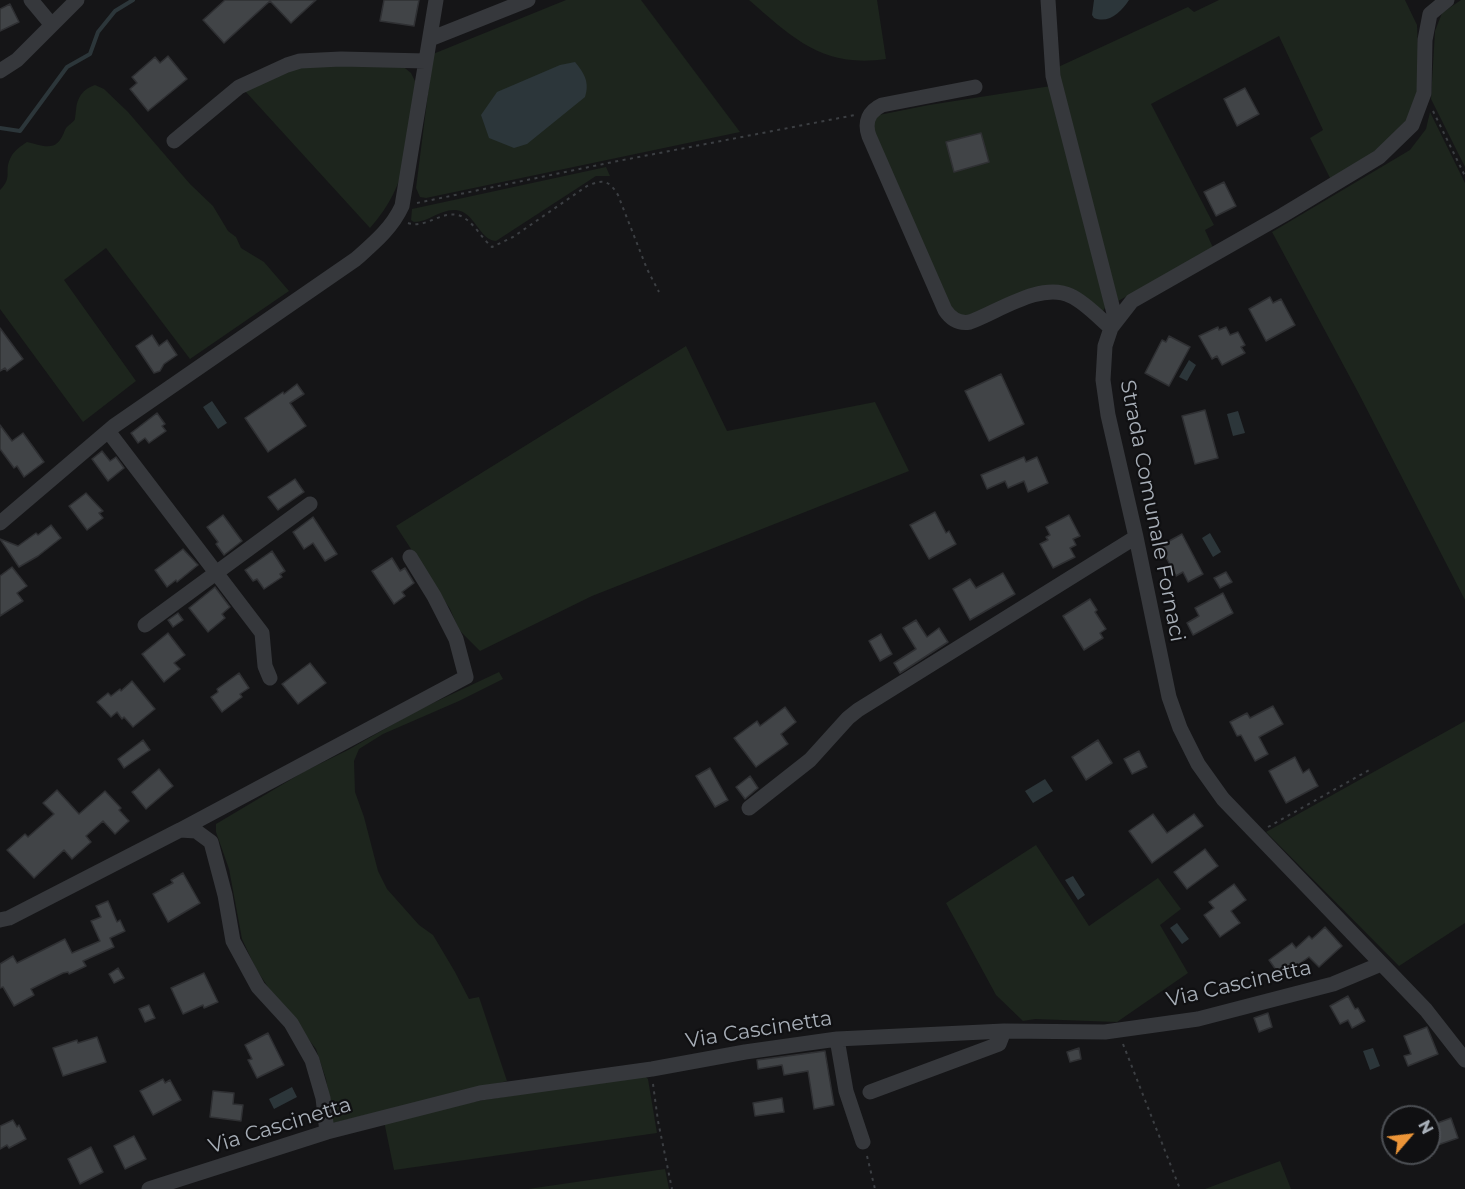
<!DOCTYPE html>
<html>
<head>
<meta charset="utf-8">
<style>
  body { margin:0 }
  #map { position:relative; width:1465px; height:1189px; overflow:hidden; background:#151517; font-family:Montserrat,sans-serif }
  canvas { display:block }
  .north { position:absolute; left:1381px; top:1105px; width:60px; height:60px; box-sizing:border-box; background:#101012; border:2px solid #4c4f54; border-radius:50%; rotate:62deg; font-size:16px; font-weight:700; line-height:24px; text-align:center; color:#a7aeb7 }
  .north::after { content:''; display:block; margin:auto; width:21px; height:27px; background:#ec9538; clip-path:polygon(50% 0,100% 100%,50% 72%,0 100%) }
</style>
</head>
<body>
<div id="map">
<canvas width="1465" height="1189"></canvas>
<div class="north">N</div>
</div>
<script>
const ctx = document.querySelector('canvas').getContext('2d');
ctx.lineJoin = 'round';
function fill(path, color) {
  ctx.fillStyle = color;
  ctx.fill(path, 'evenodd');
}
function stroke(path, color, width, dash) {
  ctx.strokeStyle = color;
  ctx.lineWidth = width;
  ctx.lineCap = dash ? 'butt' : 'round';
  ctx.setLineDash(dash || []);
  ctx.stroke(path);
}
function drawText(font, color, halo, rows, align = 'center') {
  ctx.font = font + ' Montserrat,sans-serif';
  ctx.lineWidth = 4.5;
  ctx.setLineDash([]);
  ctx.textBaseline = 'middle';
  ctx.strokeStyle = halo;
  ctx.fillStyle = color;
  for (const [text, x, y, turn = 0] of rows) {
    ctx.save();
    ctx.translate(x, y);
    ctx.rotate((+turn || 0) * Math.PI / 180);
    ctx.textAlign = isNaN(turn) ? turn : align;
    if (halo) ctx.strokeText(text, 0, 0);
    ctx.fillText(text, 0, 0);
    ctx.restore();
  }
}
fill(new Path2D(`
  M566 0H641L740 132 426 198 420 197 416 188 433 54Z
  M749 0H877L886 59C823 68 794 39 749 0Z
  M1219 0H1405L1417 25 1419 76 1416 103 1397 137 1331 180 1310 138 1323 130 1279 36 1151 104 1214 225 1205 230 1214 250 1118 301 1056 68 1188 7 1194 12Z
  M1461 0H1465V167L1431 99 1435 31 1442 13Z
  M400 64 411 73 416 83C408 140 411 182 370 228L245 91 293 67Z
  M95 85 104 89 128 112 190 184 213 206 228 231 236 237 241 248 264 262 289 291 190 359 106 248 64 280 136 381 83 422 0 309V190C13 177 4 172 10 159 13 151 21 146 27 142 47 147 57 152 65 130 67 125 73 123 75 119 75 118 76 111 76 110 77 97 83 89 95 85Z
  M1051 86 1107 304 1101 315 1072 290 973 318 953 315 873 139 874 116 929 105Z
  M1430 112 1465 183V600L1359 394 1272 232 1410 150 1426 129Z
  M606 167 610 176H596L496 241C479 240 475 212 456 210 440 209 429 222 414 222L411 220 412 209Z
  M686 346 727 431 875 402 909 471 592 596 480 651 459 630 450 609 396 526Z
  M499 672 503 679 459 701 383 734 359 749 354 761 355 792 364 817 378 871 387 889 419 925 433 935 455 972 469 999 479 997 507 1081 333 1123 326 1079 316 1049 270 990 256 969 242 939 229 869 216 832V824L305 771 348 750 416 711Z
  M1465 721V923L1399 966 1266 832Z
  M1036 845 1089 926 1158 878 1181 909 1160 925 1188 973 1117 1022 1035 1019 1023 1021 996 995 946 903Z
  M645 1076 648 1079 657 1133 394 1170 384 1121C470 1099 557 1089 645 1076Z
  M1280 1161 1291 1189H1205Z
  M665 1169 669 1189H528Z`), '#1d251d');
fill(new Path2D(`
  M1094 0H1129C1121 12 1109 24 1094 18L1092 15Z
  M575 62C584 73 590 82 585 97L527 144 514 148 489 138 481 115 497 92 560 65Z
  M1189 360 1196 365 1187 381 1179 377Z
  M212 401 227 423 218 429 203 407Z
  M1238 411 1245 433 1233 436 1227 414Z
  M1210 533 1221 552 1213 557 1202 538Z
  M1045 779 1053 791 1033 803 1025 791Z
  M1073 876 1085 895 1078 900 1065 880Z
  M1177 923 1189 939 1182 944 1170 928Z
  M1373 1048 1380 1066 1370 1070 1363 1051Z
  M292 1087 297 1097 274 1109 269 1099Z`), '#2c363a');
stroke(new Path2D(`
  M0 128 20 131 67 67 90 54 98 32 115 11 133 0`), '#2c363a', 4);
const building = new Path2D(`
  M225 0H316L291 23 270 1 224 43 203 20Z
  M384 0H419L414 26 380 21Z
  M10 4 19 22 0 31V9Z
  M168 56 187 79 148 111 130 89 137 83 132 77 155 57 160 63Z
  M1245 88 1259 114 1237 126 1224 99Z
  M981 133 989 162 954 172 946 142Z
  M1224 182 1236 206 1216 216 1204 192Z
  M1270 297 1273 303 1281 299 1295 325 1266 341 1249 309Z
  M1218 327 1219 330 1226 327 1230 335 1238 332 1245 345 1241 347 1245 353 1222 365 1217 356 1212 359 1199 336Z
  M0 328 23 359 7 371 5 368 0 371Z
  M152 335 159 346 167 340 177 355 164 364 160 371 154 373 136 346Z
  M1169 336 1190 347 1169 386 1145 373 1162 340 1166 342Z
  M1001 374 1024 424 989 441 965 391Z
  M297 384 304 394 290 403 306 426 268 452 245 418 283 392 284 394Z
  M1205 410 1218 458 1195 464 1182 416Z
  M157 413 165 424 162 426 166 431 149 443 145 438 138 443 131 433Z
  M0 425 12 441 23 433 44 462 24 477 17 466 14 468 0 449Z
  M102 451 110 461 116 457 124 468 108 481 92 459Z
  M1024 457 1026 462 1037 457 1048 483 1028 492 1024 481 1008 488 1005 481 987 489 981 475Z
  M295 479 304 492 278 510 268 497Z
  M86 493 103 511 99 513 103 518 87 530 69 506Z
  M935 512 946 533 949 531 956 544 929 559 910 525Z
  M223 515 242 541 224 555 216 544 218 542 207 527Z
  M1069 515 1080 536 1073 539 1076 545 1070 548 1075 557 1053 568 1040 544 1048 540 1046 537 1050 535 1046 527Z
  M313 517 337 554 325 561 313 543 304 549 293 532Z
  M51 525 61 538 38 556 19 567 0 539 18 546 36 533 38 535Z
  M1182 534 1203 574 1188 582 1183 572 1176 576 1160 546Z
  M183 549 198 565 177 582 176 580 167 587 155 570Z
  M272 551 285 571 280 574 282 577 264 589 257 579 253 581 245 570Z
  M392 558 400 571 405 568 414 583 402 592 405 596 394 604 372 571Z
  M12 567 27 586 17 593 23 601 0 616V576Z
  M1226 572 1232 582 1220 588 1214 578Z
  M1003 573 1015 594 970 620 953 589 970 579 976 588Z
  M215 587 230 607 222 614 225 618 208 632 189 608Z
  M1223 593 1233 613 1193 635 1187 623 1199 616 1195 608Z
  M1090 599 1097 610 1095 612 1106 629 1100 633 1103 638 1084 650 1063 616Z
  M178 613 183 620 173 627 168 620Z
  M916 620 927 637 939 628 948 642 900 673 894 663 916 649 903 628Z
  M168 633 185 655 174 663 180 669 164 682 142 654Z
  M881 634 892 654 880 661 869 641Z
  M310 663 326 683 298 704 282 684Z
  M239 673 249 688 240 694 242 697 222 712 211 697 218 692 217 689Z
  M132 681 155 709 133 727 124 717 122 719 117 712 111 717 97 702 108 693 111 696 120 689 121 691Z
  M1273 706 1283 724 1259 737 1268 754 1255 761 1241 735 1237 736 1230 722 1247 713 1250 718Z
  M785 707 796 722 781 734 788 744 756 767 734 738 757 721 760 726Z
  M143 740 150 750 124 768 118 759Z
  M1098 740 1112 763 1086 780 1072 757Z
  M1139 751 1147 767 1132 774 1124 759Z
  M1295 757 1303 773 1309 769 1318 786 1286 803 1269 771Z
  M710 768 728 800 715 807 696 776Z
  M159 769 173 786 146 809 132 792Z
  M750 776 758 788 745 799 736 787Z
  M57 790 79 814 105 791 121 808 119 810 129 821 115 834 103 821 86 836 91 842 72 859 64 850 34 878 7 850 25 834 28 837 54 814 43 803Z
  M1153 814 1167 833 1194 814 1203 826 1152 863 1129 831Z
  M1205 849 1218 866 1187 889 1174 872Z
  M183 873 200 903 168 922 153 894 173 883 171 880Z
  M1234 884 1246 900 1231 911 1240 923 1220 937 1204 915 1214 908 1209 902Z
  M108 901 117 922 120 920 125 931 110 938 114 947 83 961 86 966 69 974 68 972 63 973 31 989 34 995 14 1006 3 987 0 988V964L13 956 17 963 65 939 72 953 100 941 91 921 101 917 96 906Z
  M1325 927 1342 946 1319 967 1309 957 1281 977 1269 960 1292 943 1296 948 1309 936 1312 939Z
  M118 968 124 978 114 983 109 974Z
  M204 973 218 1002 204 1008 203 1005 183 1014 171 988Z
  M1348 996 1355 1009 1358 1008 1365 1021 1352 1028 1348 1020 1340 1024 1330 1006Z
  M149 1005 155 1018 145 1022 139 1009Z
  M1268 1013 1272 1027 1259 1032 1254 1018Z
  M1427 1027 1438 1054 1408 1066 1404 1056 1411 1054 1404 1036Z
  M268 1033 284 1065 257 1078 248 1060 252 1059 245 1045Z
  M97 1037 106 1062 63 1076 53 1048 77 1040 78 1043Z
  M1079 1048 1081 1059 1070 1062 1067 1052Z
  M825 1051 834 1105 814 1109 808 1071 784 1075 782 1065 758 1069 757 1060Z
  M163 1079 165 1083 170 1080 181 1100 153 1115 140 1091Z
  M213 1091 234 1093 233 1104 243 1105 241 1121 210 1117Z
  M782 1098 784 1112 755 1116 753 1103Z
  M1451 1118 1458 1138 1429 1148V1126Z
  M13 1120 17 1127 19 1125 26 1139 9 1148 7 1145 0 1149V1126Z
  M134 1136 146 1159 125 1169 114 1146Z
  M91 1147 103 1172 80 1184 68 1159Z`);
fill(building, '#414447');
stroke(building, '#2f3033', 1.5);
stroke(new Path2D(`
  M1433 111 1465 176
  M417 203 613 162 855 115
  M408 223C425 229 441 211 458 215 472 219 481 238 492 247L513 237 587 186C603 179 609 180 618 195L647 269 659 292
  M1268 827 1371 769
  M1123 1044 1180 1189
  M653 1084 658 1121 672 1189
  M867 1156 875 1189`), '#3c3f43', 2, [3, 4.5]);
stroke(new Path2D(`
  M31 0 51 24
  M1048 0 1053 76 1116 321
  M1447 0 1430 14 1425 40 1424 93 1412 125 1379 157 1283 215 1132 301 1111 328 1105 346 1103 380 1108 415 1136 537 1169 697 1180 728 1198 764 1223 799 1426 1010 1465 1060
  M430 39 528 0
  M0 71 17 60 77 0
  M975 87 882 105C869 111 864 122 869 136L945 310C951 319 959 324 970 322 998 312 1041 281 1071 296 1086 303 1099 318 1111 328
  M174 141 239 87 287 65 300 61 341 59 426 61
  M108 431 262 633 265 666 270 678
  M0 523 114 426 356 259C374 243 392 228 402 206L436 0
  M145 625 310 504
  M749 808 810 760 848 718 858 710 1136 537
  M180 830 466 677 456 639 434 596 410 557
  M0 920 9 918 180 830 196 831 211 842 225 895 233 941 258 987 291 1023 312 1060 323 1098 327 1132
  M837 1039 846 1091 863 1142
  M870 1092 999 1044 1004 1031
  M149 1189 327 1132 480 1093 652 1069 745 1052 837 1039 1004 1031 1105 1032 1198 1019 1333 984 1381 964`), '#36383c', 15);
drawText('21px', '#a7aeb7', '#101012', [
  ["Strada Comunale Fornaci",1152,511,79],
  ["Via Cascinetta",1239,984,-13],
  ["Via Cascinetta",759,1030,-9],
  ["Via Cascinetta",280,1126,-17]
]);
</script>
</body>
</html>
